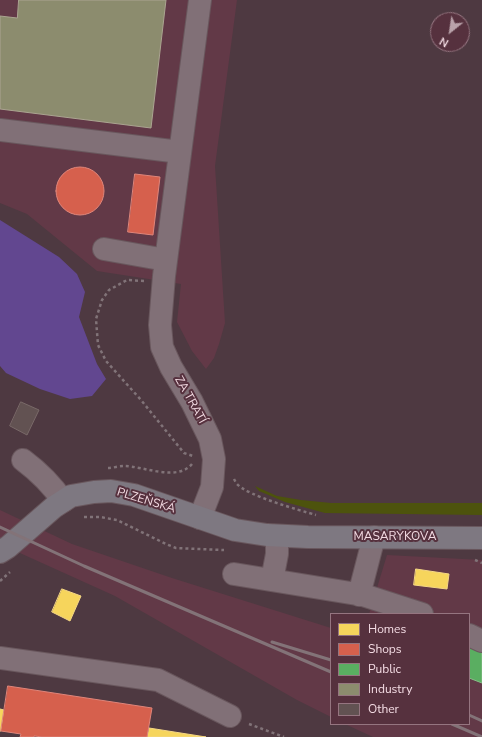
<!DOCTYPE html>
<html>
<head>
<meta charset="utf-8">
<style>
  body { margin:0 }
  #map { position:relative; width:482px; height:737px; overflow:hidden; background:#4e3941; font-family:"Nunito Sans",sans-serif }
  canvas { display:block }
  .legend { position:absolute; left:330px; top:613px; width:140px; height:112px; box-sizing:border-box; background:#56313e; border:1px solid #957580; margin:0; padding:5px 7px; list-style:none; font-size:12px; color:#f3dbe3 }
  .legend li { display:flex; align-items:center; gap:8px; height:20px }
  .legend b { width:20px; border:1px solid #957580 }
  .north { position:absolute; left:430px; top:12px; width:40px; height:40px; box-sizing:border-box; background:#56313e; border:1px solid #957580; border-radius:50%; rotate:210deg; font-size:11px; font-weight:700; line-height:16px; text-align:center; color:#f3dbe3 }
  .north::after { content:''; display:block; margin:auto; width:14px; height:18px; background:#b9a2aa; clip-path:polygon(50% 0,100% 100%,50% 72%,0 100%) }
</style>
</head>
<body>
<div id="map">
<canvas width="482" height="737"></canvas>
<ul class="legend">
<li><b style="height:11px;background:#f6d55c"></b>Homes</li>
<li><b style="height:11px;background:#d6604d"></b>Shops</li>
<li><b style="height:11px;background:#5aae61"></b>Public</li>
<li><b style="height:11px;background:#8c8c6e"></b>Industry</li>
<li><b style="height:11px;background:#625252"></b>Other</li>
</ul>
<div class="north">N</div>
</div>
<script>
const ctx = document.querySelector('canvas').getContext('2d');
ctx.lineJoin = 'round';
function fill(path, color) {
  ctx.fillStyle = color;
  ctx.fill(path, 'evenodd');
}
function stroke(path, color, width, dash) {
  ctx.strokeStyle = color;
  ctx.lineWidth = width;
  ctx.lineCap = dash ? 'butt' : 'round';
  ctx.setLineDash(dash || []);
  ctx.stroke(path);
}
function drawText(font, color, halo, rows, align = 'center') {
  ctx.font = font + ' "Nunito Sans",sans-serif';
  ctx.lineWidth = 4;
  ctx.setLineDash([]);
  ctx.textBaseline = 'middle';
  ctx.strokeStyle = halo;
  ctx.fillStyle = color;
  for (const [text, x, y, turn = 0] of rows) {
    ctx.save();
    ctx.translate(x, y);
    ctx.rotate((+turn || 0) * Math.PI / 180);
    ctx.textAlign = isNaN(turn) ? turn : align;
    if (halo) ctx.strokeText(text, 0, 0);
    ctx.fillText(text, 0, 0);
    ctx.restore();
  }
}
fill(new Path2D(`
  M0 0H237L215 166 225 323 219 344 214 358 206 369 192 351 177 322 181 284 97 271 27 214 0 203Z
  M0 510 72 544 172 578 331 628V717L297 700 115 596 0 544Z
  M387 555 482 560V737H373L345 724H469V614H369Z`), '#623947');
fill(new Path2D(`
  M255 486 277 496 301 500 331 503H482V515L325 513 285 502 259 491Z`), '#4d530d');
fill(new Path2D(`
  M0 220 59 257 77 274 85 292 79 317 97 364 106 379 92 396 70 399 40 389 6 373 0 366Z`), '#624790');
const homes = new Path2D(`
  M416 569 449 574 447 589 414 585Z
  M62 589 81 596 70 621 52 612Z
  M0 709 4 710 1 731H0Z
  M149 728 206 737H147Z`);
fill(homes, '#f6d55c');
stroke(homes, '#f5d784', 1);
const shops = new Path2D(`
  M56 191a24 24 0 1 1 48 0a24 24 0 1 1-48 0Z
  M135 174 160 177 153 235 128 232Z
  M8 686 152 708 147 737H43L34 736V737H20L21 734 1 731Z`);
fill(shops, '#d6604d');
stroke(shops, '#df857a', 1);
const public = new Path2D(`
  M469 639 482 645V683L469 678Z`);
fill(public, '#5aae61');
stroke(public, '#88bc88', 1);
const industry = new Path2D(`
  M19 0H166L151 128 0 109V16L17 18Z`);
fill(industry, '#8c8c6e');
stroke(industry, '#aba491', 1);
const building = new Path2D(`
  M21 402 39 410 27 435 10 426Z`);
fill(building, '#625252');
stroke(building, '#796968', 1);
const minor = new Path2D(`
  M0 130 180 152
  M104 249 166 260
  M23 460C39 472 52 485 63 501
  M200 518 212 487 214 459 210 439 192 402 171 367 162 347 160 325 164 276 200 0
  M234 574 363 595 422 614
  M272 580 277 554V536
  M359 595 374 537
  M469 635 482 641
  M0 658 158 680 230 716`);
const major = new Path2D(`
  M0 552 8 547 54 507 71 496 94 492 111 491 134 495 235 530 267 535 308 537 482 538`);
stroke(minor, '#69575d', 24);
stroke(major, '#69575d', 24);
stroke(new Path2D(`
  M144 281 127 280 109 290 102 300 96 319 98 345 106 361 141 400 184 453 193 456
  M108 468C113 468 119 466 124 466 143 466 177 482 192 464
  M234 479C235 481 236 483 237 484 248 496 299 510 316 515
  M84 517H100L117 520 166 544 176 548 224 550
  M475 560 482 563
  M0 581 10 572
  M249 724 284 737`), '#817378', 2.5, [3, 3]);
stroke(minor, '#817077', 22);
stroke(major, '#7e7881', 22);
stroke(new Path2D(`
  M0 527 84 566 331 672
  M272 642 331 660
  M469 715 482 721
  M452 724 482 737`), '#837378', 3);
drawText('12px', '#f3dbe3', '#56313e', [
  ["ZA TRATÍ",190,400,61],
  ["PLZEŇSKÁ",146,501,17],
  ["MASARYKOVA",395,537]
]);
</script>
</body>
</html>
